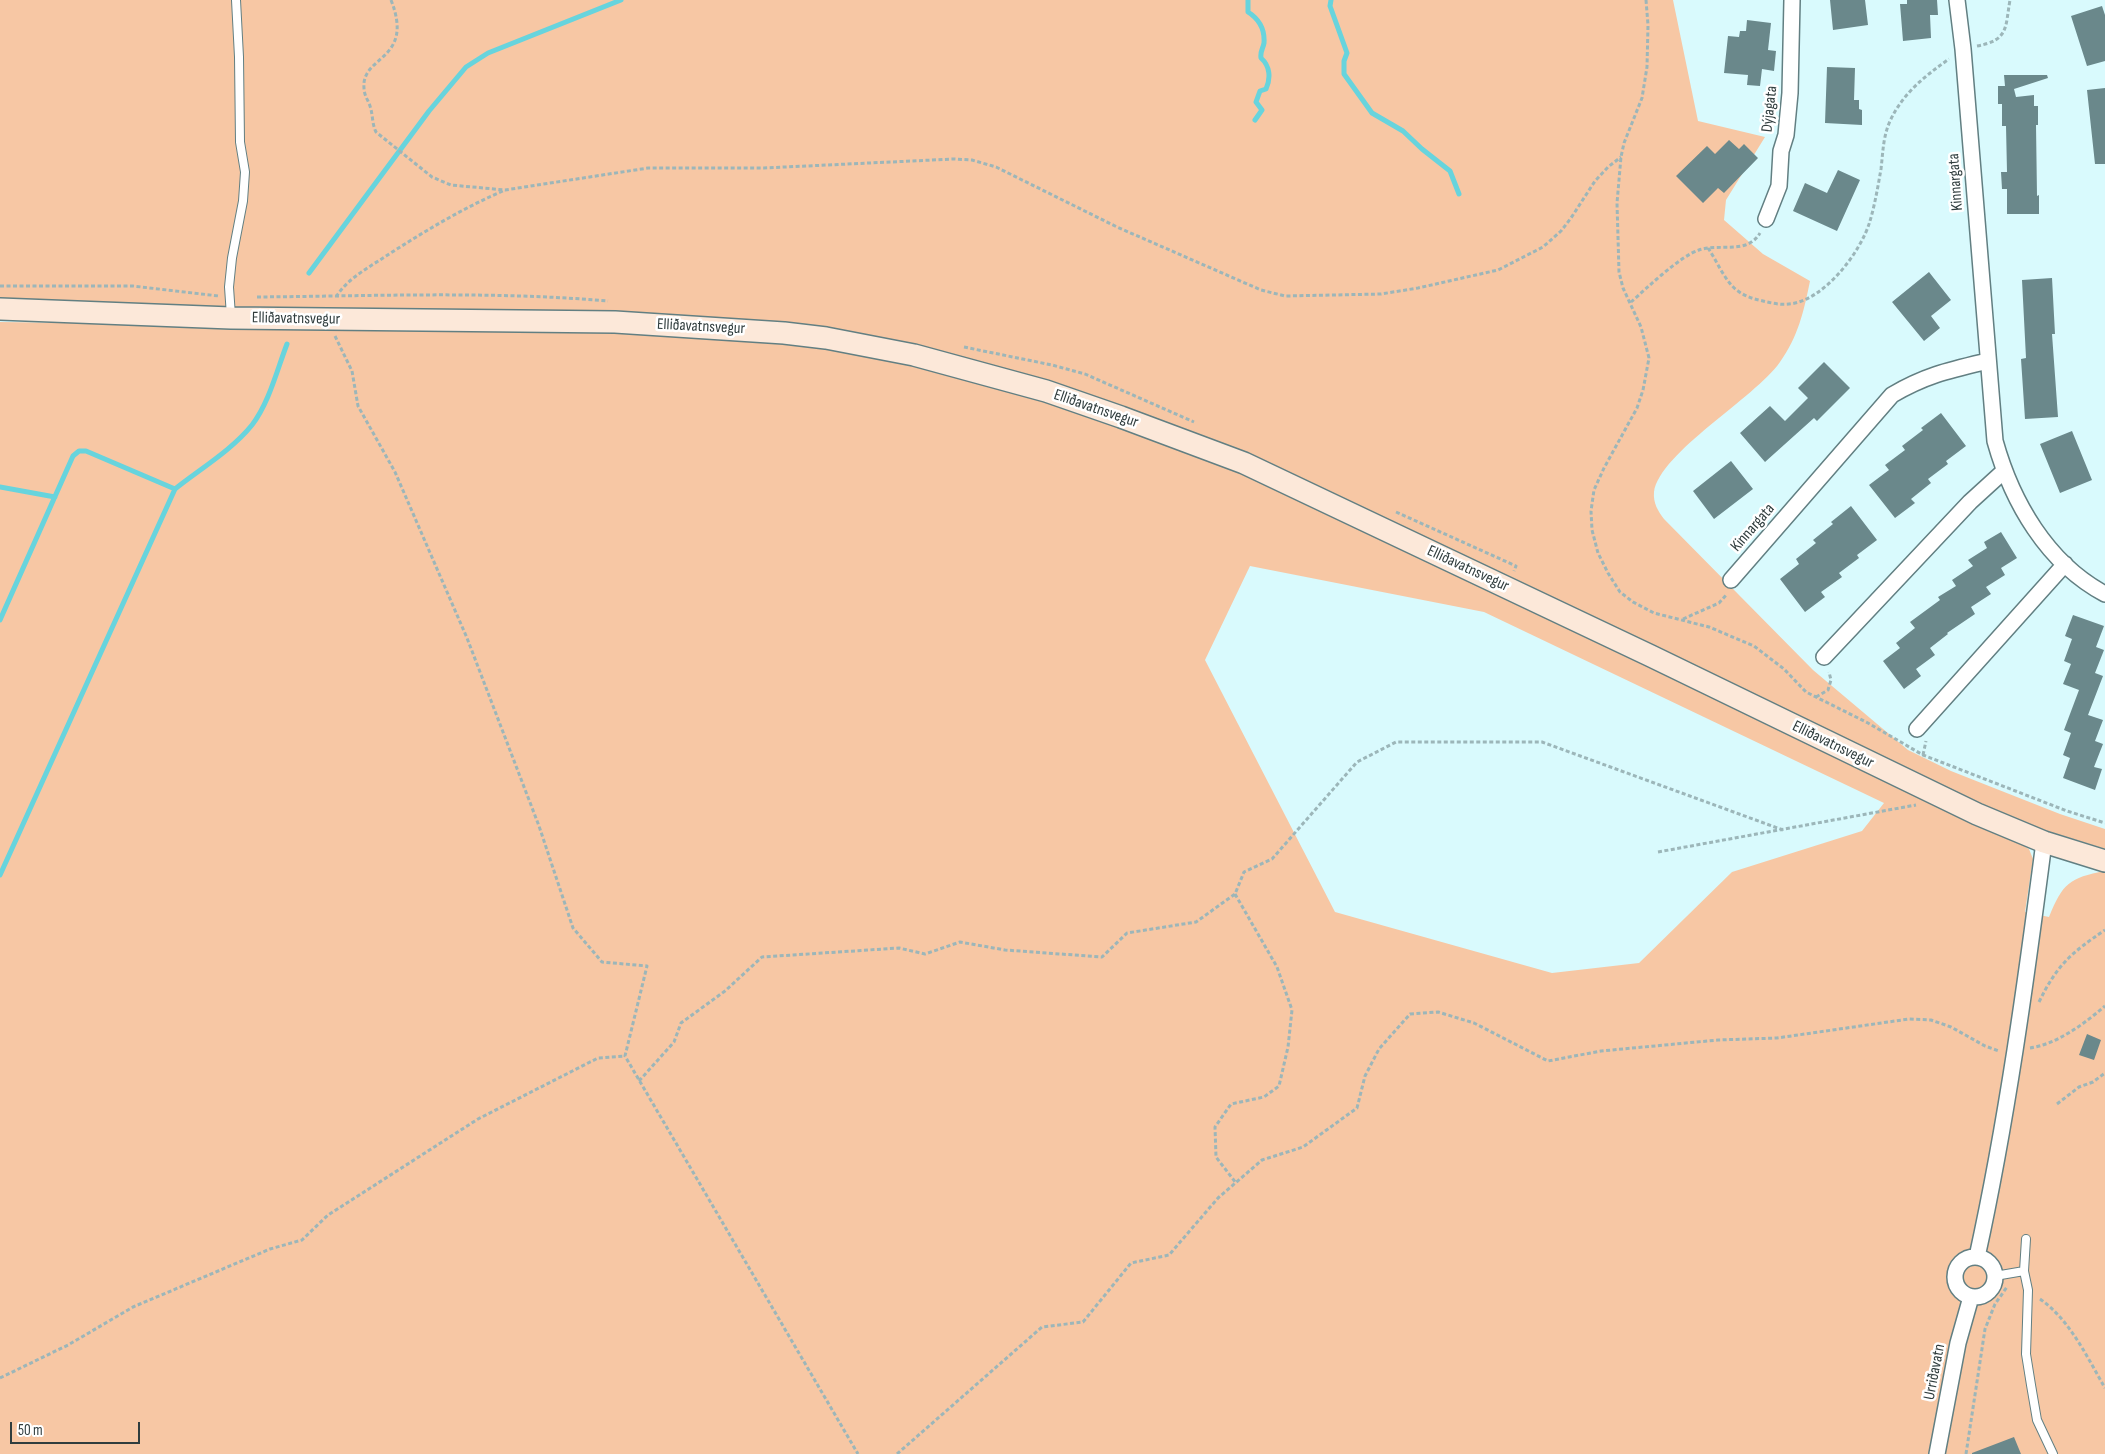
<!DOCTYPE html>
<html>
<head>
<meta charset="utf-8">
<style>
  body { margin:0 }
  #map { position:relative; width:2105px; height:1454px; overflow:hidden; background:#d9fafd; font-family:"Sofia Sans Condensed",sans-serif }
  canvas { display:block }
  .scale { position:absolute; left:10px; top:1422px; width:130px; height:22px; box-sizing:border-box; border:2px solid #303d3e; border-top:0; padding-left:6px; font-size:15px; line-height:18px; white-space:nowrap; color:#303d3e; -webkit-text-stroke:4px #fff; paint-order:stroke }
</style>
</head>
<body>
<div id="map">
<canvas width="2105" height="1454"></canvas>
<div class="scale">50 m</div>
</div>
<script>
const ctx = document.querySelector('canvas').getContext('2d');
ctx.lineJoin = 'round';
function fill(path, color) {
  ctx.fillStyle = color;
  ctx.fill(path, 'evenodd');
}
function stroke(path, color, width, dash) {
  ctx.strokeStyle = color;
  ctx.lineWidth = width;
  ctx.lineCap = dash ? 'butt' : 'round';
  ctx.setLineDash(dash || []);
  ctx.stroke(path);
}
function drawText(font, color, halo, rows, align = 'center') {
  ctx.font = font + ' "Sofia Sans Condensed",sans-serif';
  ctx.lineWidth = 5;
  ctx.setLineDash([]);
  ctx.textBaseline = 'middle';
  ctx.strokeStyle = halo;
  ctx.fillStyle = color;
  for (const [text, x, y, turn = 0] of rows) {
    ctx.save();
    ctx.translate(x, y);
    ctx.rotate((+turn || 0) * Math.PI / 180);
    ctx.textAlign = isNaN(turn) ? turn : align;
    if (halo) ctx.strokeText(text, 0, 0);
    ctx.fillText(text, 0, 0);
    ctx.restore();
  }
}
fill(new Path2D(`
  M0 0H1673L1698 121 1765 137 1726 200 1724 220 1763 254 1810 281C1804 311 1798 337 1780 362 1755 398 1660 452 1654 492 1653 503 1658 511 1664 519L1813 670 1908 750 1951 771 1994 788 2060 814 2105 829V849L2019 822 1266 465 892 342 0 305Z
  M0 322 570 329 734 336 865 353 1059 403 1148 434 1298 497 2021 844 2029 849 2033 859 2025 912 2049 917C2063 883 2069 878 2105 871V1454H0ZM1250 566 1484 612 1884 803 1862 831 1732 872 1639 963 1552 973 1335 912 1205 660Z`), '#f7c7a4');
stroke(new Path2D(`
  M1248 0V12C1259 19 1265 29 1264 43 1263 49 1260 51 1261 58 1270 66 1271 78 1266 89L1260 91 1256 102 1262 110 1255 120
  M1331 0 1330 6 1347 53 1344 61V74L1372 113 1403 131 1422 149 1450 171 1459 194
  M309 273 429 111 466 67 488 53 621 0
  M0 487 55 497
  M0 620 73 456 79 451H86L175 489
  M0 875 175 489C200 469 232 450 252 425 269 403 277 370 287 344`), '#67d4dd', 5);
fill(new Path2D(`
  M1830 0H1865L1868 25 1833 30Z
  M1907 0H1937L1938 15H1930L1931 38 1903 41 1900 4H1907Z
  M2102 6 2105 15V61L2087 66 2071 16Z
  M1747 20 1771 23 1768 50 1776 51 1774 71 1762 69 1760 86 1747 85 1748 75 1724 73 1728 36 1739 37 1740 31H1746Z
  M1827 67 1855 68 1854 100H1859V109L1862 110V125L1825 123Z
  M2004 75H2047L2048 78 2014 89 2016 97 2034 95V106H2038V125H2036L2037 196 2039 195V214H2007V189H2002L2001 172H2007L2006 126H2002V104H1998V86H2005Z
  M2105 88V164H2095L2087 90Z
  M1729 140 1739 149 1744 144 1758 158 1724 193 1718 188 1703 203 1676 176 1707 146 1715 154Z
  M1838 170 1860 180 1837 231 1793 211 1805 183 1827 193Z
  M1929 272 1951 300 1931 316 1940 328 1924 341 1892 302Z
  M2052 278 2055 334H2052L2058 417 2025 419 2021 359 2026 358 2022 280Z
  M1824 362 1850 388 1817 421 1814 418 1765 462 1740 433 1770 406 1785 421 1808 398 1798 388Z
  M1941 413 1966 446 1946 461 1948 464 1928 479 1931 483 1911 499 1915 503 1895 518 1869 485 1889 470 1885 465 1905 450 1902 446 1923 430 1921 428Z
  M2072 431 2092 480 2060 493 2040 444Z
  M1731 461 1753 489 1714 519 1693 491Z
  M1851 506 1877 540 1857 555 1859 558 1839 573 1842 577 1821 592 1825 597 1805 612 1780 579 1799 564 1796 559 1816 543 1813 540 1833 524 1831 522Z
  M2001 532 2017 558 2001 568 2005 575 1986 587 1991 594 1971 607 1975 614 1947 633 1948 634 1930 648 1935 655 1916 669 1921 676 1904 689 1883 661 1900 648 1896 643 1915 628 1910 622 1940 600 1938 597 1956 586 1952 580 1973 566 1968 560 1987 548 1984 542Z
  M2073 615 2104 626 2096 647 2104 650 2095 673 2103 676 2088 715 2103 720 2095 741 2103 744 2094 767 2102 769 2095 790 2063 778 2070 758 2063 755 2071 733 2064 730 2079 690 2063 684 2071 664 2064 661 2072 639 2065 636Z
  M2087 1034 2101 1040 2094 1060 2079 1055Z
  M2014 1437 2021 1454H1972V1453Z`), '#6a888b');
const lane = new Path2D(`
  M231 316 229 287 232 258 243 201 245 172 240 142 239 57 236 0
  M2024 1271 2028 1290 2026 1354 2031 1385 2037 1420 2053 1454
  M1995 1276 2024 1271 2026 1239`);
const street = new Path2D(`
  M1957 0 1963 49 1995 441C2012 502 2047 563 2105 594
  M1766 219 1779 186 1781 151 1786 135 1790 93 1792 0
  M1731 580 1892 395C1926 375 1950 370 1988 361
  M1824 657 1970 502 2004 471
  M1917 729 2065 564
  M1977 1257C2007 1120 2026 981 2044 842
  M1955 1277a20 20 0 1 1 40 0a20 20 0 1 1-40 0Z
  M1937 1454 1958 1343 1971 1297`);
const secondary = new Path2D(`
  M0 309 231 318 615 322 784 333 826 338 914 355 1046 391 1121 417 1244 463 1651 656 1977 814 2044 842 2105 861`);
stroke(lane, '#627f82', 10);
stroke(street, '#627f82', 18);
stroke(secondary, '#627f82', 24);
stroke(new Path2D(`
  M391 0C415 61 361 55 364 88 364 95 368 100 370 106 373 115 372 124 376 132L432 177 451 185 505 190 648 168H764L954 159 972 160 996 167 1117 227 1261 290 1285 296 1381 294 1418 288 1498 270 1543 247 1561 231 1571 218 1595 181 1608 167 1621 157
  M1646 0 1648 25 1647 67 1642 98 1624 143 1621 157 1617 203 1619 272 1623 288 1641 327 1649 358 1643 390 1637 408 1604 468 1594 490 1591 511 1592 530 1598 553 1608 573 1620 592 1633 602 1654 613 1709 627 1754 646 1784 669 1806 692 1868 723 1923 755 2067 811 2105 823
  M1977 46C2009 40 2005 28 2010 0
  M1708 248C1717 261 1725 282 1738 291 1746 297 1754 299 1763 301 1771 303 1780 305 1789 304 1824 301 1861 252 1870 221 1875 204 1878 186 1881 169 1883 152 1883 137 1890 121 1903 93 1925 76 1949 59
  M0 286H133L219 296
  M257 297C374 296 492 291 608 301
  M336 297C348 278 368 268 386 256 425 231 463 208 505 190
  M1631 302C1647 288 1680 256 1699 250 1720 243 1747 255 1760 233
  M335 336 352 371 358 406 395 472 467 638 539 826 573 928 602 962 647 966 625 1056 858 1454
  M964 347 1052 365 1085 374 1194 422
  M1396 512 1516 566 1514 571
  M1683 619 1719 603 1727 594
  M1816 697 1828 690 1831 680 1829 672
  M1923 755 1926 741
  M1658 852 1916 805
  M1235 894 1277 967 1292 1010 1288 1047 1279 1086 1264 1097 1231 1104 1215 1127 1216 1157 1236 1183
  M2039 1002C2057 965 2071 953 2105 930
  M2030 1048C2057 1044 2084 1024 2105 1006
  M639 1081 674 1042 681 1023 725 991 762 957 899 948 925 954 960 942 1005 950 1102 957 1127 933 1196 922 1235 894 1244 872 1272 859 1357 762 1396 742H1542L1783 830
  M2057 1104 2079 1087 2093 1082 2105 1073
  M2040 1299C2070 1320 2087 1357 2105 1388
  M0 1378 68 1345 133 1307 270 1249 302 1240 328 1215 478 1119 598 1058 625 1056
  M897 1454 1042 1327 1083 1322 1131 1263 1169 1255 1218 1198 1262 1160 1303 1147 1357 1108 1365 1076 1379 1049 1410 1014 1438 1012 1474 1023 1548 1061 1601 1051 1718 1040 1777 1038 1909 1019 1931 1020 1951 1027 1985 1046 1999 1051
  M1966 1454 1985 1329 1995 1304 2007 1287`), '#9cb6b9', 3, [4, 2.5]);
stroke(lane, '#fff', 8);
stroke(street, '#fff', 15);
stroke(secondary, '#fce8d9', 21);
drawText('16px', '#303d3e', '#fff', [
  ["Dýjagata",1770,109,-84],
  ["Kinnargata",1956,182,-94],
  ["Elliðavatnsvegur",296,319,1],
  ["Elliðavatnsvegur",701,327,3],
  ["Elliðavatnsvegur",1096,409,19],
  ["Kinnargata",1753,528,-49],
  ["Elliðavatnsvegur",1468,569,25],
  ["Elliðavatnsvegur",1833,745,26],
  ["Urriðavatn",1935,1372,-79]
]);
</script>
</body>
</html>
